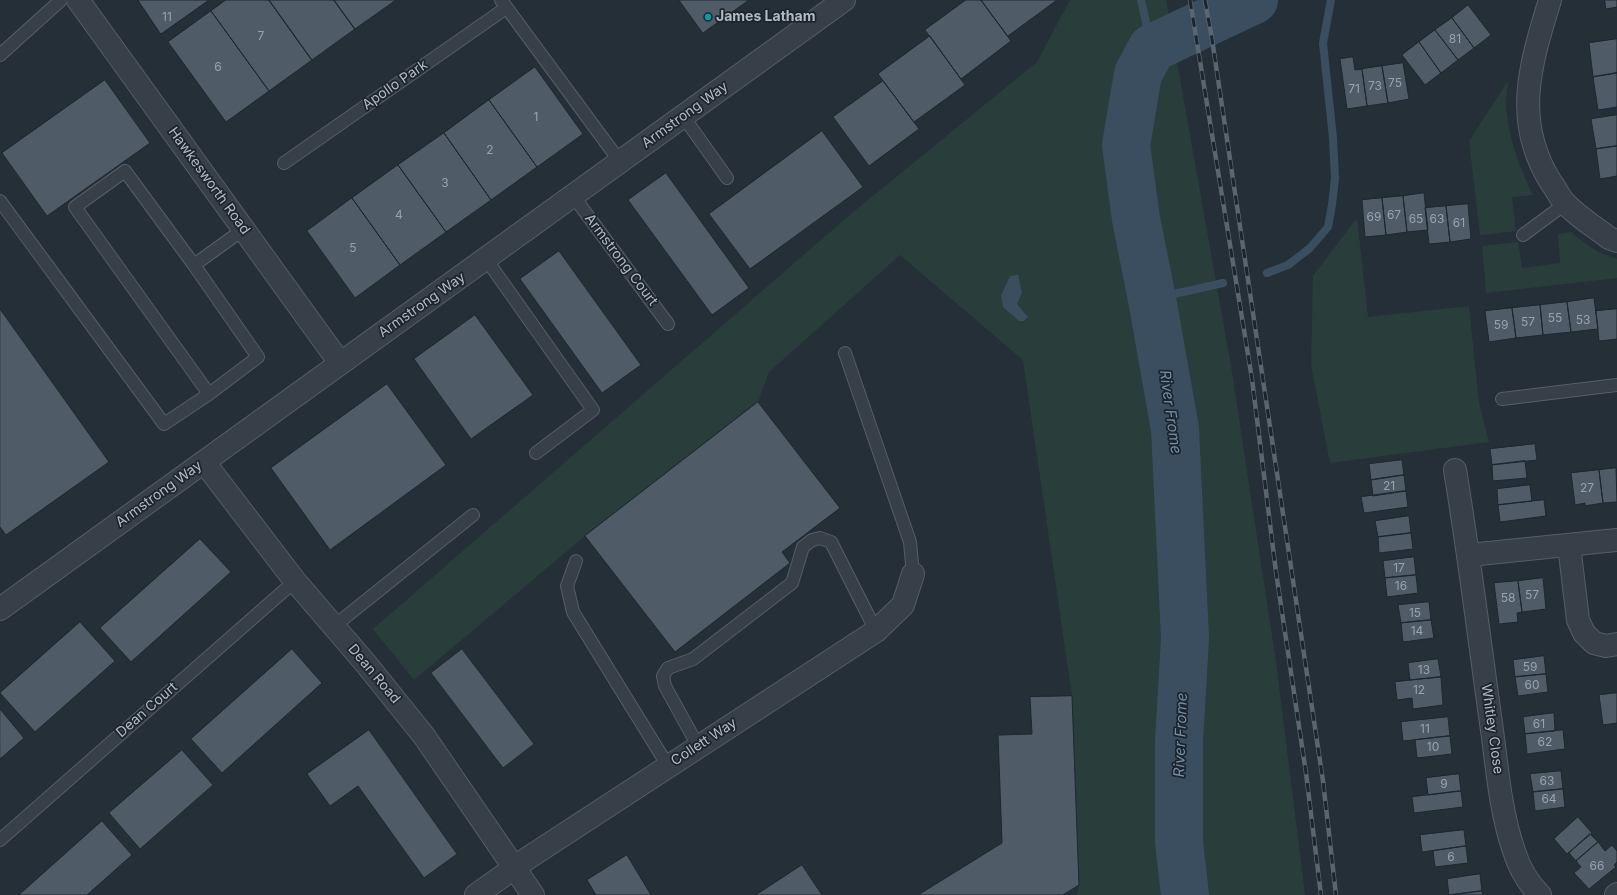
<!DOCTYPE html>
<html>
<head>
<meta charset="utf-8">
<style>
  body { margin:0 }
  canvas { display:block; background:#242f38 }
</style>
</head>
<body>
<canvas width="1617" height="895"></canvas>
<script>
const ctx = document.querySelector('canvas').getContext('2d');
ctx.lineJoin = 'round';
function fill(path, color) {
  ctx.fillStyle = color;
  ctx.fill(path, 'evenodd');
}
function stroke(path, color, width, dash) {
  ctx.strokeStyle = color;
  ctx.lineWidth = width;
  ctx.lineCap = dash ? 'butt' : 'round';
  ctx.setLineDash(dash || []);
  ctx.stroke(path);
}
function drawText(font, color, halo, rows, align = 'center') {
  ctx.font = font + ' Inter,sans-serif';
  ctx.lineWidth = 3.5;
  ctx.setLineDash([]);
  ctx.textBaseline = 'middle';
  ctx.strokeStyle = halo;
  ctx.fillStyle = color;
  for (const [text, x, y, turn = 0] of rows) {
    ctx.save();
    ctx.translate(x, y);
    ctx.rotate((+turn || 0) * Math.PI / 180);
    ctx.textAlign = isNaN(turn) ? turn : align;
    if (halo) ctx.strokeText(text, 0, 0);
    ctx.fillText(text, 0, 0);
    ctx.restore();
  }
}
fill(new Path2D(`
  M1070 0H1166L1231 366 1276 662 1305 895H1077L1079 885 1072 696 1023 360 900 255 769 372 758 402 585 536 414 680 373 629 852 213 1037 62Z
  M1508 81C1507 92 1505 104 1507 115 1510 143 1521 170 1533 195L1512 197 1516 231 1480 235 1469 141Z
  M1357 218 1368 317 1469 306 1479 403 1489 442 1330 463 1311 365 1313 276Z
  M1571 232C1585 244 1599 254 1617 259V278L1486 293 1482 246 1518 242 1522 268 1560 263 1558 234Z`), '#293d3b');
fill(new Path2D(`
  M1018 275 1022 293 1017 304 1028 317 1024 321H1019L1003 307 1001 296 1010 276Z`), '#3a4e60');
stroke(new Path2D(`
  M1141 0 1152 48
  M1267 273 1288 265 1310 248 1328 227 1332 205 1335 178 1333 138 1323 43 1331 0
  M1152 299 1223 283`), '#3a4e60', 8);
stroke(new Path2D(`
  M1185 895 1179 842V741L1185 638 1175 429 1152 299 1136 219 1126 145 1138 74 1152 48 1254 0`), '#3a4e60', 48);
const building = new Path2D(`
  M138 0H209L161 34Z
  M226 0H269L312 60 269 91 211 11Z
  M269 0H334L355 29 312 60Z
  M334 0H396L355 29Z
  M679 0H749L703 33Z
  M966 0H981L1011 41 961 79 925 30Z
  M981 0H1057L1008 36Z
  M1605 0H1617V7L1606 9Z
  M1468 5 1491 35 1474 48 1452 18Z
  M211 11 269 91 226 122 168 42Z
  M1452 18 1474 48 1458 60 1435 30Z
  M1435 30 1458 60 1441 73 1419 42Z
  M930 36 965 85 914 122 878 74Z
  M1617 39V73L1593 77 1589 43Z
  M1419 42 1441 73 1425 85 1402 55Z
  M1353 57 1355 70 1362 69 1367 106 1347 109 1340 59Z
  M1403 63 1409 99 1388 103 1382 66Z
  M1382 66 1388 103 1367 106 1362 69Z
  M535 67 583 134 537 167 489 100Z
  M1617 73V107L1598 110 1593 77Z
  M105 80 150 143 47 216 2 153Z
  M883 81 919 129 869 166 833 117Z
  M489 100 537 167 491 200 444 133Z
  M1617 115V146L1596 149 1591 119Z
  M822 131 863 187 750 269 709 214Z
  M444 133 491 200 446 232 398 165Z
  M1617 146V176L1600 179 1596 149Z
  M398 165 446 232 400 265 352 198Z
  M666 173 749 288 712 315 628 200Z
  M1424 193 1428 230 1407 232 1403 196Z
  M1403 196 1407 232 1386 235 1382 198Z
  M352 198 400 265 355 298 307 231Z
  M1382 198 1386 235 1365 237 1362 200Z
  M1468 204 1471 239 1450 242 1446 206Z
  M1446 206 1450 242 1429 244 1425 208Z
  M559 251 641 365 602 393 520 279Z
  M1594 298 1598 329 1571 332 1567 302Z
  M1567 302 1571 332 1543 335 1540 305Z
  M1540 305 1543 335 1516 338 1512 308Z
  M1512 308 1516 338 1489 342 1485 311Z
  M0 309 109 462 6 535 0 527Z
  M1617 309V339L1599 341 1596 311Z
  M475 315 533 395 471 439 414 359Z
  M387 384 446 465 330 550 271 468Z
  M758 402 840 508 782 552 790 563 675 652 585 536Z
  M1535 444 1537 460 1492 465 1490 449Z
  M1402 460 1404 475 1371 480 1369 464Z
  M1525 461 1527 478 1493 481 1492 465Z
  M1616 468 1617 502 1603 503 1599 470Z
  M1599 470 1603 503 1585 506V503L1575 505 1571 473Z
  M1404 475 1406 491 1373 496 1371 480Z
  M1530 485 1532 501 1498 505 1497 489Z
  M1406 491 1408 507 1364 513 1361 497Z
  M1544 500 1546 516 1500 522 1498 505Z
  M1409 516 1411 533 1378 537 1375 521Z
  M1411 533 1413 549 1379 553 1378 537Z
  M200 539 231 572 131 662 100 628Z
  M1414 557 1416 575 1385 578 1383 561Z
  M1416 575 1418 593 1387 597 1385 578Z
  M1543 578 1546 609 1522 612 1518 581Z
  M1518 581 1522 612 1517 613 1518 622 1499 624 1494 583Z
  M1429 602 1431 620 1401 623 1398 605Z
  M1431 620 1434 638 1403 642 1401 623Z
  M80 622 115 661 35 732 0 693Z
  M292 649 322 683 222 773 191 739Z
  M462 649 534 744 503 768 431 673Z
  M1544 656 1546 674 1515 677 1513 660Z
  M1438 659 1441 677 1410 680 1408 663Z
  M1546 674 1548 692 1518 696 1515 677Z
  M1441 677 1443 705 1413 709 1412 698 1397 700 1395 682Z
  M1617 693V723L1603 725 1599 695Z
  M1072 696 1079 885 1063 895H918L1002 843 998 735 1032 734 1030 697Z
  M0 709 24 738 0 759Z
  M1554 713 1555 731 1525 734 1523 717Z
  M1448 717 1450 736 1403 741 1401 722Z
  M369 730 457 854 424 878 358 786 330 806 307 774Z
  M1563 730 1565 749 1527 754 1525 734Z
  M1450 736 1452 754 1417 758 1415 740Z
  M182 750 213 785 140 849 109 813Z
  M1561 771 1563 789 1533 792 1530 774Z
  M1459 774 1461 791 1428 795 1426 778Z
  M1563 789 1565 807 1535 811 1533 792Z
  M1461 791 1463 807 1414 813 1412 797Z
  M1578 817 1592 833 1567 854 1554 839Z
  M102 821 132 855 87 895H19Z
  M1464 830 1466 846 1422 852 1420 835Z
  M1590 834 1598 842 1576 861 1569 853Z
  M1598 842 1605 851 1612 845 1617 851V862L1614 865 1616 867 1589 889 1574 873 1581 867 1576 861Z
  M1466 846 1468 863 1435 867 1433 851Z
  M627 855 651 895H596L587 880Z
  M802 865 822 895H756Z
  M1480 874 1482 891 1449 895 1447 879Z
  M1482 891 1483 895H1449Z`);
fill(building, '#4f5b67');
stroke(building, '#1e2730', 1);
const service = new Path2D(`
  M501 0 621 163
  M0 55 61 0
  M683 116 727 178
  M284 163 506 8
  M574 197 668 324
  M0 201 164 424 209 394
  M1523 235 1565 204
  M486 259 593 410 536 453
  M194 265 258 357 209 394 75 207 125 171 194 265 244 229
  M845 353 910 542 913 574
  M1502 399 1617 385
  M576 561 567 586 573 612 668 766
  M333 627 473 515
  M698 746 665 686 663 676 668 668 693 659 792 583 803 547 812 540 820 538 831 542 876 631
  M0 840 295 581`);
const minor = new Path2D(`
  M78 0 340 363
  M1550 0C1530 65 1512 122 1552 184 1557 190 1560 199 1566 204 1578 217 1595 227 1609 238L1617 241
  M204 462 295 581 367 665 424 736 533 895
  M1455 470C1469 554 1479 638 1491 723 1497 765 1500 811 1514 851 1519 867 1528 883 1540 895
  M1569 545 1578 620 1584 633 1594 643 1606 646 1617 644
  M1469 555 1617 540
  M0 609C281 406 563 204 844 0
  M476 895 528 858 876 631 903 605 913 574
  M1616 895 1617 894`);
stroke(service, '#555e67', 14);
stroke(minor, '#555e67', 24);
stroke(service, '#374049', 12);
stroke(minor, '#374049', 22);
const rail = new Path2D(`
  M1190 0 1252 379 1276 572 1306 773 1321 895
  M1205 0 1212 39 1323 781 1336 895`);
stroke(rail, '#596570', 4.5);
stroke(rail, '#1c252e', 3, [9]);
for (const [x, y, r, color] of [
  [708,17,4,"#0f9aa8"]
]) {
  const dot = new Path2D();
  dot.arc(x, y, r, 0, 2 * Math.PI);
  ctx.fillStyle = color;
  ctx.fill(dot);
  stroke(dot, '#1c252e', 1.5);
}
drawText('12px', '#99a3ae', null, [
  ["11",167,17],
  ["7",261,36],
  ["81",1455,39],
  ["6",218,67],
  ["75",1395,83],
  ["73",1375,86],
  ["71",1354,89],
  ["1",536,117],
  ["2",490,150],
  ["3",445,183],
  ["4",399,215],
  ["67",1394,215],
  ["69",1374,217],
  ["65",1416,219],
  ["63",1437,219],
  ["61",1459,223],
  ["5",353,248],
  ["55",1555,318],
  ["53",1583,320],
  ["57",1528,322],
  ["59",1501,325],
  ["21",1389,486],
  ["27",1587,488],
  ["17",1399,568],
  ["16",1401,586],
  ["57",1532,595],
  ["58",1508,598],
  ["15",1415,613],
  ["14",1417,631],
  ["59",1530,667],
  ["13",1424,670],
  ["60",1532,685],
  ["12",1419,690],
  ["61",1539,724],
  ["11",1425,729],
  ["62",1545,742],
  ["10",1433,747],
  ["63",1547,781],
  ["9",1444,784],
  ["64",1549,799],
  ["6",1451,857],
  ["66",1597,866]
]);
drawText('bold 14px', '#b2bbc5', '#1c252e', [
  ["James Latham",716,17]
], 'left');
drawText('14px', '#b2bbc5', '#1c252e', [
  ["Apollo Park",395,85,-35],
  ["Armstrong Way",685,115,-36],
  ["Hawkesworth Road",209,181,54],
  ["Armstrong Court",621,260,53],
  ["Armstrong Way",422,305,-35],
  ["Armstrong Way",159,494,-36],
  ["Dean Road",374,674,50],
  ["Dean Court",147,710,-41],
  ["Whitley Close",1492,729,82],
  ["Collett Way",704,742,-33]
]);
drawText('italic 15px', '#758fa6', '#1c252e', [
  ["River Frome",1170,412,82],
  ["River Frome",1181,735,-88]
]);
</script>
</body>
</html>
